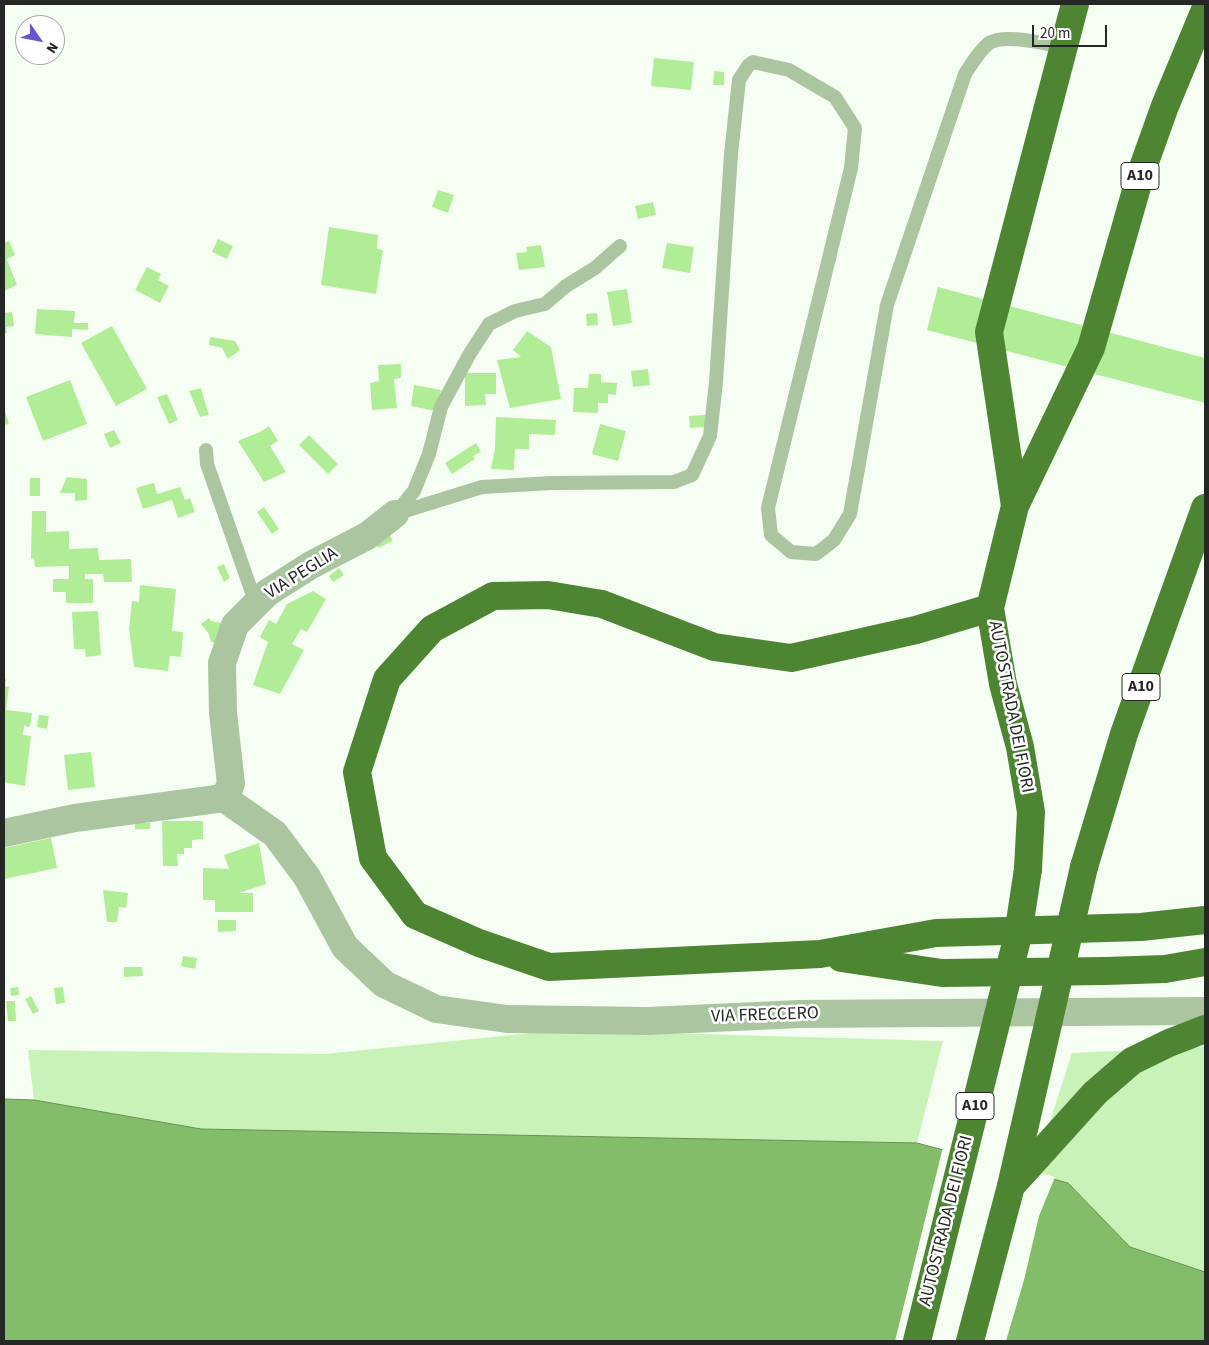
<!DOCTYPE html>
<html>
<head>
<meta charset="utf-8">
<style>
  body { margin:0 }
  #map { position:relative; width:1209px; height:1345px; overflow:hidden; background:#f6fef3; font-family:"Source Sans 3",sans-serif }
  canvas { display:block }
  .frame { position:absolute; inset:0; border:5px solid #252724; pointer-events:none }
  .north { position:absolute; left:15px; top:15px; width:50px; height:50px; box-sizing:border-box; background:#fff; border:1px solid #a8a9a7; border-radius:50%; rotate:123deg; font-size:14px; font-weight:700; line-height:20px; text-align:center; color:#252724 }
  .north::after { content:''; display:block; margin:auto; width:18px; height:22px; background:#6954cd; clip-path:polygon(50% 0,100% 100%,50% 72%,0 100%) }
  .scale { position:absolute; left:1032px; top:25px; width:75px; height:22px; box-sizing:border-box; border:2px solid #252724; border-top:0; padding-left:6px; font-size:15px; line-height:18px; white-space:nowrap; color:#252724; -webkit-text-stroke:4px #fff; paint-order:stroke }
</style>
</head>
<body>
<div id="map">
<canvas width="1209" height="1345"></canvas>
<div class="frame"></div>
<div class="north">N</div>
<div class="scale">20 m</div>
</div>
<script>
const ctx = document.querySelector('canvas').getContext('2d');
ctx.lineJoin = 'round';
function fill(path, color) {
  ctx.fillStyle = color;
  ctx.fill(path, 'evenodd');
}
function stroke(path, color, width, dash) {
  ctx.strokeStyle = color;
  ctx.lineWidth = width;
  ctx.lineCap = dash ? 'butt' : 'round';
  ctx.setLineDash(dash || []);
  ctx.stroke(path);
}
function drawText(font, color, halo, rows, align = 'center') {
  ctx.font = font + ' "Source Sans 3",sans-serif';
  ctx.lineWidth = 5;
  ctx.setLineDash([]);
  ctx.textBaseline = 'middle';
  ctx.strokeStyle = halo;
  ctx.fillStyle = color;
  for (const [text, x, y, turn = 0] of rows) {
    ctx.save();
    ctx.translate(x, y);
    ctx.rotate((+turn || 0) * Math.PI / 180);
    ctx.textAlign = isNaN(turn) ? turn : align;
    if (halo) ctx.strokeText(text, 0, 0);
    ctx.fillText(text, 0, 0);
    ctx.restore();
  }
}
fill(new Path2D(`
  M561 1030 943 1041 917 1143 201 1129 34 1100 28 1050 325 1054Z
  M1205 1047V1272L1130 1247 1068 1183 1033 1174 1072 1053Z`), '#c9f2b8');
const water = new Path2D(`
  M4 1099 34 1100 201 1129 917 1143 1068 1183 1130 1247 1205 1272V1341H4Z`);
fill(water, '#83bd6a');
stroke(water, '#679055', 1);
fill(new Path2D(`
  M943 1147 1055 1177 1039 1216 1024 1280 1006 1341H895Z`), '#f6fef3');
fill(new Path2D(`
  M654 58 694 62 691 90 651 86Z
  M714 71 724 72V85H713Z
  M438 190 454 195 448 213 432 207Z
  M653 202 656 215 638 219 635 206Z
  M329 227 378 235 377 249 383 250 376 294 321 285Z
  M218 239 233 246 227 259 212 252Z
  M9 241 15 255 7 259 17 285 4 291V243Z
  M667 243 694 247 690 273 662 268Z
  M541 245 545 267 519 270 516 253 527 252 526 247Z
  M147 267 161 274 158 280 169 286 160 303 135 290Z
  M938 287 1205 358V403L927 330Z
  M627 289 632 323 613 326 607 292Z
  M37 309 75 311 74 323H88V330L72 329V337L35 334Z
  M12 312 14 326 6 327 7 333 4 334V313Z
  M597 313 598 325 587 326 586 314Z
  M112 326 147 389 116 406 81 343Z
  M527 331 551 347 561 399 510 408 497 360 521 357 513 350Z
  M210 337 235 341 240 350 228 359 222 348 209 345Z
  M401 364V378L394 379 397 408 372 410 370 383 379 381 378 365Z
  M648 369 650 385 633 387 631 371Z
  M465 373H496V394H485L486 405 465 406Z
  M589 374H601V382L617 383 616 395 608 394V403H598V413L573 412 574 388H588Z
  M70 380 87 424 43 441 26 397Z
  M414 385 441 390 436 411 411 406Z
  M201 388 209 415 200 417 189 391Z
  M167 394 178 420 169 424 157 397Z
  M4 408 9 424 4 425Z
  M705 415 706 427 690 428 689 416Z
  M496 417 556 420 555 435 529 434V449H515L514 470 491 469 495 449Z
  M600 424 626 431 618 461 592 454Z
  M269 426 278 441 270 446 286 472 264 482 238 441 260 432Z
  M114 430 121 443 110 448 104 434Z
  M309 435 338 464 328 474 299 445Z
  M476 443 481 452 473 456 475 459 452 474 445 463Z
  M67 477 87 479V500L75 501V493H60Z
  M30 478H40V496H30Z
  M154 483 157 494 180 487 185 500 190 498 195 512 178 518 172 500 143 509 136 488Z
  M264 507 279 529 272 534 257 512Z
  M32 511H46V532L69 531V549L98 548 99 560 131 559 132 582H104L103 574H85V579H93V603H66V592H53V579H69V566L35 567 34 558 31 559Z
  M389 533 393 541 378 548 374 540Z
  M224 564 230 578 224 582 217 567Z
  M339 568 344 575 333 582 329 576Z
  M140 585 176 589 172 631 183 632 181 657 170 656 168 671 134 667 129 629 132 601 139 602Z
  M313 591 326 599 307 632 301 629 292 644 304 650 280 694 253 685 268 642 260 637 269 620 276 624 287 604Z
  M98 611 101 655 86 657 85 649H74L72 612Z
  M209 618 211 621 230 625 220 644 211 642 209 634 201 624Z
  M4 679H6L5 686 9 687 6 710 32 713 30 727 24 726 23 735 31 736 25 786 4 782Z
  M39 715 49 716 47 729 37 727Z
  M91 752 95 787 68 790 64 755Z
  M162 821H203V839L192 840V848H184V854H177L178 866H163Z
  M135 823H150V829H135Z
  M51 838 57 868 4 879V848Z
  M259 843 266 884 239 893H253V912H215V900H203V868L229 869 224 855Z
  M103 890 128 893 126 908 119 907 117 922H107Z
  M218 920H236V931L218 932Z
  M183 956 197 958 195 969 181 966Z
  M124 967H142L143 976 124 977Z
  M18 987 19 995 11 996 10 988Z
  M63 987 65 1003 56 1004 54 988Z
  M31 996 39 1011 33 1014 25 999Z
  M6 1001H15L16 1021H8Z`), '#b1ec97');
stroke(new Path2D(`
  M206 450 207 464 256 604
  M396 513 414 491 429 454 441 407 469 355 489 324 515 311 545 304 566 286 595 268 620 246
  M395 514 482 487 552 483 674 482 692 475 710 436 716 382 731 154 739 80 748 66 753 62 789 70 835 97 855 128 851 168 768 508 771 535 791 552 816 554 834 540 850 514 887 305 965 74C972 63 979 51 989 43 1005 33 1045 44 1063 47`), '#abc5a1', 14);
stroke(new Path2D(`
  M224 798 231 784 223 713 222 663 235 625 267 593 311 565 367 536 395 514
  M4 833 75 818 224 798 275 834 307 877 345 947 384 984 436 1009 507 1019 648 1021 800 1014 1205 1011`), '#abc5a1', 28);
stroke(new Path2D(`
  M1015 506 989 332 1075 4
  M990 608 916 630 791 658 714 647 602 604 548 595 493 596 432 629 387 679 357 772 373 858 415 915 479 943 549 967 820 954 936 933 1141 927 1205 920
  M1084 867 1124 734 1205 508
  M1028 869 1031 812 1020 747 1003 684 990 608 1015 506 1091 348 1141 173 1165 106 1205 10
  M841 958 942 973 1106 971 1165 969 1205 962
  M970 1341 1011 1186 1095 1093 1132 1061 1169 1043 1205 1029`), '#4e8533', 28);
stroke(new Path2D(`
  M1011 1186 1084 867
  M917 1341 1018 935 1028 869`), '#4e8533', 28);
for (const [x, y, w] of [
  [1140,176,38],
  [1141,687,38],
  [975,1106,38]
]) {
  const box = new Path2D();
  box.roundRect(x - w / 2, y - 13.5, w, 27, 4);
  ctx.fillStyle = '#fff';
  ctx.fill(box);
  stroke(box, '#252724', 1);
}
drawText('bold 16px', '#252724', null, [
  ["A10",1140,176],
  ["A10",1141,687],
  ["A10",975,1106]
]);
drawText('18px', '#252724', '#fff', [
  ["VIA PEGLIA",302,574,-32],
  ["AUTOSTRADA DEI FIORI",1010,707,79],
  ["VIA FRECCERO",765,1016,-2],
  ["AUTOSTRADA DEI FIORI",947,1221,-76]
]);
</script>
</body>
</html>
